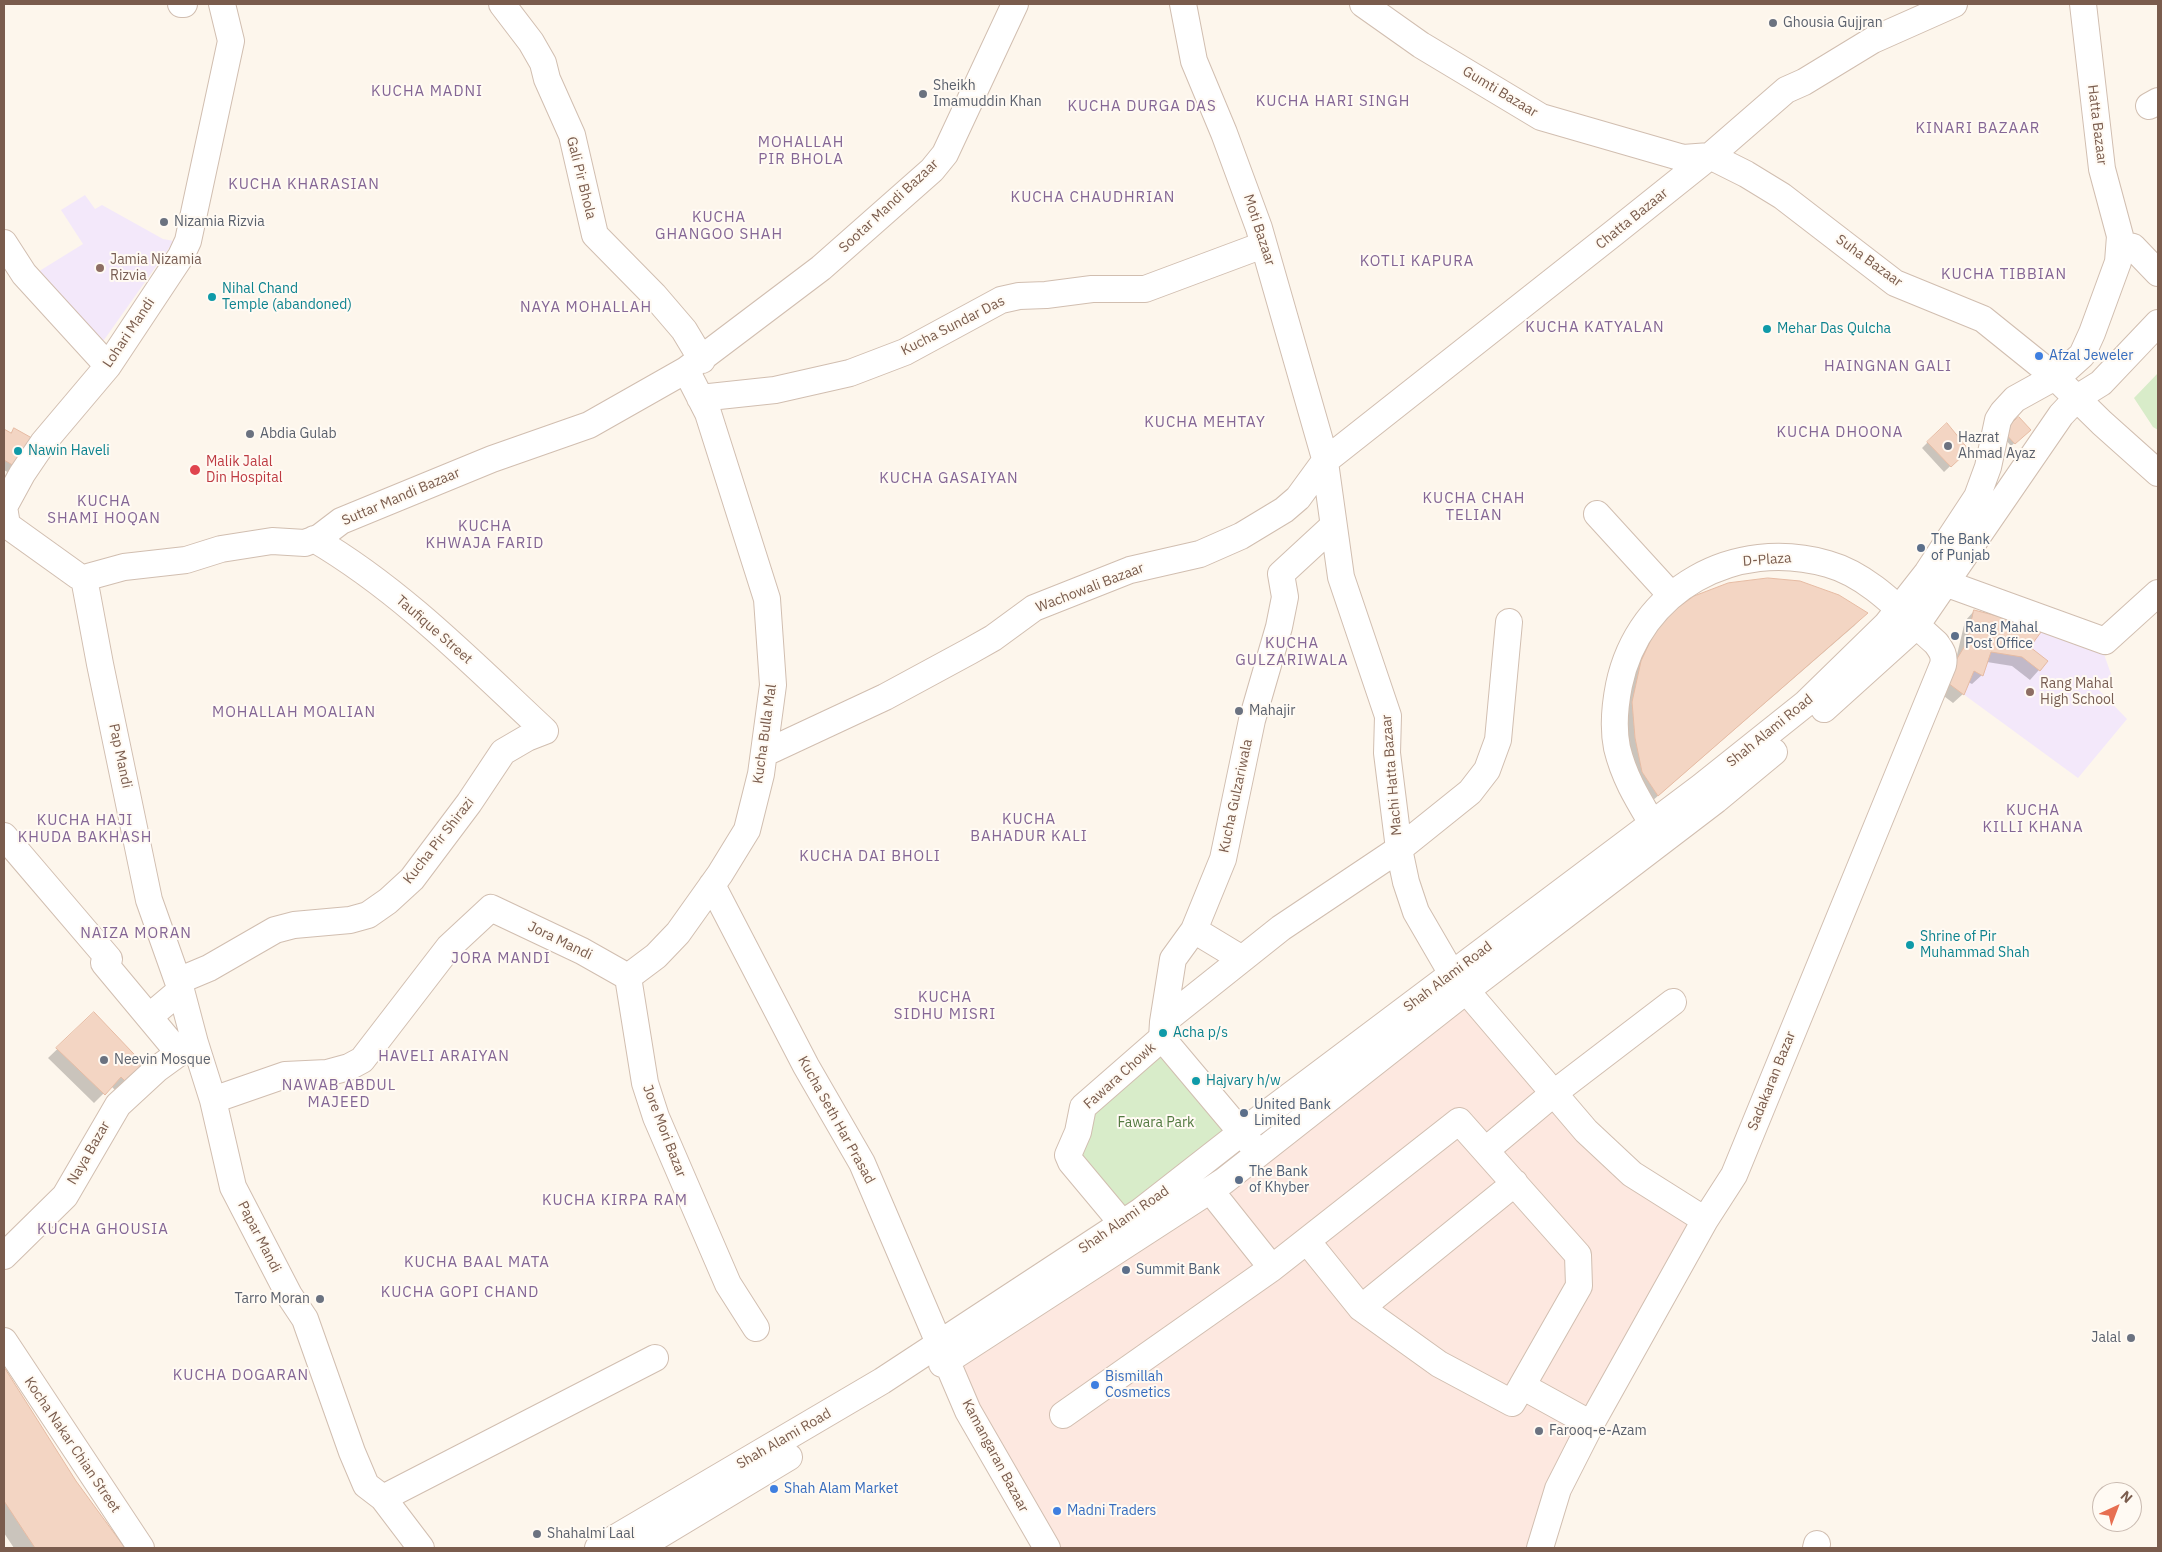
<!DOCTYPE html>
<html>
<head>
<meta charset="utf-8">
<style>
  body { margin:0 }
  #map { position:relative; width:2162px; height:1552px; overflow:hidden; background:#fdf6ec; font-family:"IBM Plex Sans",sans-serif }
  canvas { display:block }
  .frame { position:absolute; inset:0; border:5px solid #7a5c4d; pointer-events:none }
  .north { position:absolute; left:2092px; top:1482px; width:50px; height:50px; box-sizing:border-box; background:#fffaf3; border:1px solid #cabbb1; border-radius:50%; rotate:43deg; font-size:14px; font-weight:700; line-height:20px; text-align:center; color:#7a5c4d }
  .north::after { content:''; display:block; margin:auto; width:18px; height:22px; background:#e76f51; clip-path:polygon(50% 0,100% 100%,50% 72%,0 100%) }
</style>
</head>
<body>
<div id="map">
<canvas width="2162" height="1552"></canvas>
<div class="frame"></div>
<div class="north">N</div>
</div>
<script>
const ctx = document.querySelector('canvas').getContext('2d');
ctx.lineJoin = 'round';
function fill(path, color) {
  ctx.fillStyle = color;
  ctx.fill(path, 'evenodd');
}
function stroke(path, color, width, dash) {
  ctx.strokeStyle = color;
  ctx.lineWidth = width;
  ctx.lineCap = dash ? 'butt' : 'round';
  ctx.setLineDash(dash || []);
  ctx.stroke(path);
}
function drawText(font, color, halo, rows, align = 'center') {
  ctx.font = font + ' "IBM Plex Sans",sans-serif';
  ctx.lineWidth = 4;
  ctx.setLineDash([]);
  ctx.textBaseline = 'middle';
  ctx.strokeStyle = halo;
  ctx.fillStyle = color;
  for (const [text, x, y, turn = 0] of rows) {
    ctx.save();
    ctx.translate(x, y);
    ctx.rotate((+turn || 0) * Math.PI / 180);
    ctx.textAlign = isNaN(turn) ? turn : align;
    if (halo) ctx.strokeText(text, 0, 0);
    ctx.fillText(text, 0, 0);
    ctx.restore();
  }
}
fill(new Path2D(`
  M1471 988 1554 1093 1705 1220 1540 1548H1047L947 1361 1210 1190Z`), '#fde8e0');
fill(new Path2D(`
  M85 195 95 209 102 205 163 239 174 241 104 340 87 343 28 278 83 244 61 210Z
  M1974 610 2100 643 2111 674 2098 689 2127 719 2078 778 1944 680 1966 644Z`), '#f3e8fa');
fill(new Path2D(`
  M2158 373V430L2153 427 2134 398Z
  M1162 1038 1242 1132 1121 1223 1075 1142 1078 1132Z`), '#d8ecc9');
fill(new Path2D(`
  M14 429V476L4 470V431L10 434Z
  M2029 430 2011 446 2001 434Z
  M1928 442 1967 450 1944 472 1922 448Z
  M1974 611 2046 662 2030 680 2012 666 1987 662 1982 675 1972 684 1968 682 1963 694 1953 703 1936 690 1957 655 1965 621Z
  M1866 613 1854 626 1644 808 1620 716 1643 644Z
  M94 1014 149 1072 123 1098 111 1086 94 1103 48 1058Z
  M4 1369 75 1482 124 1548H14L4 1533Z`), '#0003');
const building = new Path2D(`
  M2019 417 2031 430 2015 444 2003 431Z
  M1947 423 1969 450 1951 467 1927 442Z
  M14 428 39 442 21 470 4 460V429L11 433Z
  M1768 578 1800 581 1839 595 1868 613 1658 796 1642 772 1635 738 1632 702 1641 661 1656 629 1676 609 1694 596 1728 583Z
  M1974 610 2044 628 2030 647 2048 661 2040 671 2022 657 1991 652 1983 676 1974 671 1964 695 1944 680 1966 644Z
  M94 1012 151 1072 133 1089 121 1077 105 1095 56 1048Z
  M4 1367 76 1481 125 1548H35L4 1501Z`);
fill(building, '#f3d5c3');
stroke(building, '#e6bba3', 1);
const minor = new Path2D(`
  M181 4H184
  M502 4 531 42 543 63 547 79 572 135 595 235 654 295 684 330 702 360
  M1183 4 1194 61 1224 133 1259 228 1324 455 1341 577 1388 716 1387 753 1399 849 1406 882 1416 912 1452 974 1586 1131 1632 1174 1705 1220
  M1363 4 1421 45 1541 117 1683 158 1710 156
  M2149 106 2158 101
  M1710 156 1746 174 1782 196 1895 283 1983 319 2055 377 2102 423 2158 473
  M4 243 24 274 108 366
  M2120 244 2133 247 2158 273
  M700 398 775 390 850 373 905 352 1001 300 1019 296 1046 295 1092 289H1145L1263 245
  M1597 514 1671 595
  M7 525 4 507 22 474 43 443 108 366 181 256 188 241 231 41 222 4
  M7 525 78 576 84 578
  M1930 574 1945 583 2105 641 2158 593
  M84 578 124 567 186 560 221 549 272 541 305 543 320 537 341 521 492 459 589 425 686 370 821 268 932 170 945 154 1015 4
  M84 578 100 664 149 900 181 990 195 1043 179 1053 149 1017 181 990
  M1824 709 1916 626 2061 415 2077 398 2101 383 2158 323
  M765 753 885 697 970 651 993 638 1034 608 1130 570 1200 554 1241 536 1284 510 1298 498 1325 461 1615 232 1710 156 1786 90 1804 82 1873 40 1954 4
  M4 836 109 959 104 963 149 1017
  M712 885 806 1066 862 1163 968 1411 1047 1548
  M1194 930 1242 959
  M628 977 656 956 678 933 720 874 747 830 761 774 773 685 767 599 708 413 686 370
  M628 977 645 1083 656 1117 728 1284 756 1328
  M178 981 209 968 275 930 294 925 350 920 368 915 388 901 412 879 469 803 503 752 527 738 545 731C472 663 401 590 314 539
  M1163 1022 1173 959 1194 930 1223 859 1252 720 1279 627 1285 597 1281 574 1333 526
  M1162 1038 1163 1022 1281 928 1399 849 1470 792 1487 770 1498 740 1509 622
  M195 1043 213 1100 233 1187 289 1295 305 1319 352 1452 366 1485 383 1498 421 1548
  M213 1100 285 1075 327 1073 349 1067 362 1060 449 947 491 908 582 951 628 977
  M1486 1150 1554 1093 1673 1002
  M1210 1190 1272 1268
  M1132 1235 1071 1162 1068 1155 1078 1132 1083 1107 1162 1038 1252 1145
  M1307 1241 1361 1308 1439 1364 1512 1403 1522 1386 1591 1424
  M4 1256 65 1196 118 1105 157 1069 179 1053
  M1361 1308 1515 1183
  M4 1341 141 1548
  M942 1364 1224 1181 1467 990 1716 800 1774 752
  M1063 1415 1272 1268 1459 1121 1578 1255 1579 1286 1522 1386
  M383 1498 655 1358
  M598 1548 882 1381 1141 1211 1242 1132 1701 787 1805 704 1887 624 1927 573 1977 497 1988 467 1998 420 2003 412 2015 399 2062 373 2082 355 2092 333 2118 262 2120 236 2102 169 2083 4
  M638 1548 789 1457
  M1540 1548 1558 1489 1591 1424 1705 1220 1734 1175 1943 665C1945 656 1942 651 1936 643 1904 615 1871 576 1828 564 1735 537 1639 589 1619 685 1615 705 1613 728 1617 748 1624 777 1637 798 1652 823
  M1816 1548 1817 1544`);
stroke(minor, '#d1beb0', 28);
stroke(minor, '#fff', 26);
for (const [x, y, r, color] of [
  [1773,23,5,"#6b7280"],
  [923,94,5,"#6b7280"],
  [164,222,5,"#6b7280"],
  [100,268,5,"#8d6e63"],
  [212,297,5,"#0f9aa8"],
  [1767,329,5,"#0f9aa8"],
  [2039,356,5,"#3f7fe0"],
  [250,434,5,"#6b7280"],
  [1948,446,5,"#6b7280"],
  [18,451,5,"#0f9aa8"],
  [195,470,6,"#e0444e"],
  [1921,548,5,"#5c6f8a"],
  [1955,636,5,"#5c6f8a"],
  [2030,692,5,"#8d6e63"],
  [1239,711,5,"#6b7280"],
  [1910,945,5,"#0f9aa8"],
  [1163,1033,5,"#0f9aa8"],
  [104,1060,5,"#6b7280"],
  [1196,1081,5,"#0f9aa8"],
  [1244,1113,5,"#5c6f8a"],
  [1239,1180,5,"#5c6f8a"],
  [1126,1270,5,"#5c6f8a"],
  [320,1299,5,"#6b7280"],
  [2131,1338,5,"#6b7280"],
  [1095,1385,5,"#3f7fe0"],
  [1539,1431,5,"#6b7280"],
  [774,1489,5,"#3f7fe0"],
  [1057,1511,5,"#3f7fe0"],
  [537,1534,5,"#6b7280"]
]) {
  const dot = new Path2D();
  dot.arc(x, y, r, 0, 2 * Math.PI);
  ctx.fillStyle = color;
  ctx.fill(dot);
  stroke(dot, '#fffaf3', 2);
}
drawText('14px', '#5b616d', '#fffaf3', [
  ["Ghousia Gujjran",1783,23],
  ["Sheikh",933,86],
  ["Imamuddin Khan",933,102],
  ["Nizamia Rizvia",174,222],
  ["Abdia Gulab",260,434],
  ["Hazrat",1958,438],
  ["Ahmad Ayaz",1958,454],
  ["Mahajir",1249,711],
  ["Neevin Mosque",114,1060],
  ["Tarro Moran",310,1299,"right"],
  ["Jalal",2121,1338,"right"],
  ["Farooq-e-Azam",1549,1431],
  ["Shahalmi Laal",547,1534]
], 'left');
drawText('14px', '#7a5c4d', '#fffaf3', [
  ["Gumti Bazaar",1500,92,31],
  ["Hatta Bazaar",2097,125,83],
  ["Gali Pir Bhola",581,178,76],
  ["Sootar Mandi Bazaar",889,206,-43],
  ["Chatta Bazaar",1632,219,-39],
  ["Moti Bazaar",1259,230,72],
  ["Suha Bazaar",1869,261,36],
  ["Kucha Sundar Das",953,326,-27],
  ["Lohari Mandi",129,333,-56],
  ["Suttar Mandi Bazaar",401,497,-23],
  ["D-Plaza",1767,560,-4],
  ["Wachowali Bazaar",1090,588,-21],
  ["Taufique Street",434,630,41],
  ["Shah Alami Road",1770,731,-39],
  ["Kucha Bulla Mal",765,734,-82],
  ["Pap Mandi",120,756,78],
  ["Machi Hatta Bazaar",1392,775,-95],
  ["Kucha Gulzariwala",1236,796,-78],
  ["Kucha Pir Shirazi",439,841,-52],
  ["Jora Mandi",560,941,26],
  ["Shah Alami Road",1448,977,-37],
  ["Fawara Chowk",1120,1076,-42],
  ["Sadakaran Bazar",1772,1081,-68],
  ["Kucha Seth Har Prasad",836,1120,61],
  ["Jore Mori Bazar",664,1131,69],
  ["Naya Bazar",89,1153,-60],
  ["Shah Alami Road",1124,1220,-35],
  ["Papar Mandi",259,1237,63],
  ["Shah Alami Road",784,1439,-30],
  ["Kocha Nakar Chian Street",72,1445,56],
  ["Kamangaran Bazaar",995,1456,62]
]);
drawText('14px', '#785e54', '#fffaf3', [
  ["Jamia Nizamia",110,260],
  ["Rizvia",110,276],
  ["Rang Mahal",2040,684],
  ["High School",2040,700]
], 'left');
drawText('14px', '#0d838f', '#fffaf3', [
  ["Nihal Chand",222,289],
  ["Temple (abandoned)",222,305],
  ["Mehar Das Qulcha",1777,329],
  ["Nawin Haveli",28,451],
  ["Shrine of Pir",1920,937],
  ["Muhammad Shah",1920,953],
  ["Acha p/s",1173,1033],
  ["Hajvary h/w",1206,1081]
], 'left');
drawText('14px', '#366cbe', '#fffaf3', [
  ["Afzal Jeweler",2049,356],
  ["Bismillah",1105,1377],
  ["Cosmetics",1105,1393],
  ["Shah Alam Market",784,1489],
  ["Madni Traders",1067,1511]
], 'left');
drawText('14px', '#be3a42', '#fffaf3', [
  ["Malik Jalal",206,462],
  ["Din Hospital",206,478]
], 'left');
drawText('14px', '#4e5e75', '#fffaf3', [
  ["The Bank",1931,540],
  ["of Punjab",1931,556],
  ["Rang Mahal",1965,628],
  ["Post Office",1965,644],
  ["United Bank",1254,1105],
  ["Limited",1254,1121],
  ["The Bank",1249,1172],
  ["of Khyber",1249,1188],
  ["Summit Bank",1136,1270]
], 'left');
drawText('14px', '#537a41', '#fffaf3', [
  ["Fawara Park",1156,1123]
]);
ctx.letterSpacing = '1px';
drawText('15px', '#846695', '#fffaf3', [
  ["KUCHA MADNI",427,92],
  ["KUCHA HARI SINGH",1333,102],
  ["KUCHA DURGA DAS",1142,107],
  ["KINARI BAZAAR",1978,129],
  ["MOHALLAH",801,143],
  ["PIR BHOLA",801,160],
  ["KUCHA KHARASIAN",304,185],
  ["KUCHA CHAUDHRIAN",1093,198],
  ["KUCHA",719,218],
  ["GHANGOO SHAH",719,235],
  ["KOTLI KAPURA",1417,262],
  ["KUCHA TIBBIAN",2004,275],
  ["NAYA MOHALLAH",586,308],
  ["KUCHA KATYALAN",1595,328],
  ["HAINGNAN GALI",1888,367],
  ["KUCHA MEHTAY",1205,423],
  ["KUCHA DHOONA",1840,433],
  ["KUCHA GASAIYAN",949,479],
  ["KUCHA CHAH",1474,499],
  ["TELIAN",1474,516],
  ["KUCHA",104,502],
  ["SHAMI HOQAN",104,519],
  ["KUCHA",485,527],
  ["KHWAJA FARID",485,544],
  ["KUCHA",1292,644],
  ["GULZARIWALA",1292,661],
  ["MOHALLAH MOALIAN",294,713],
  ["KUCHA",2033,811],
  ["KILLI KHANA",2033,828],
  ["KUCHA",1029,820],
  ["BAHADUR KALI",1029,837],
  ["KUCHA HAJI",85,821],
  ["KHUDA BAKHASH",85,838],
  ["KUCHA DAI BHOLI",870,857],
  ["NAIZA MORAN",136,934],
  ["JORA MANDI",501,959],
  ["KUCHA",945,998],
  ["SIDHU MISRI",945,1015],
  ["HAVELI ARAIYAN",444,1057],
  ["NAWAB ABDUL",339,1086],
  ["MAJEED",339,1103],
  ["KUCHA KIRPA RAM",615,1201],
  ["KUCHA GHOUSIA",103,1230],
  ["KUCHA BAAL MATA",477,1263],
  ["KUCHA GOPI CHAND",460,1293],
  ["KUCHA DOGARAN",241,1376]
]);
ctx.letterSpacing = '0px';
</script>
</body>
</html>
